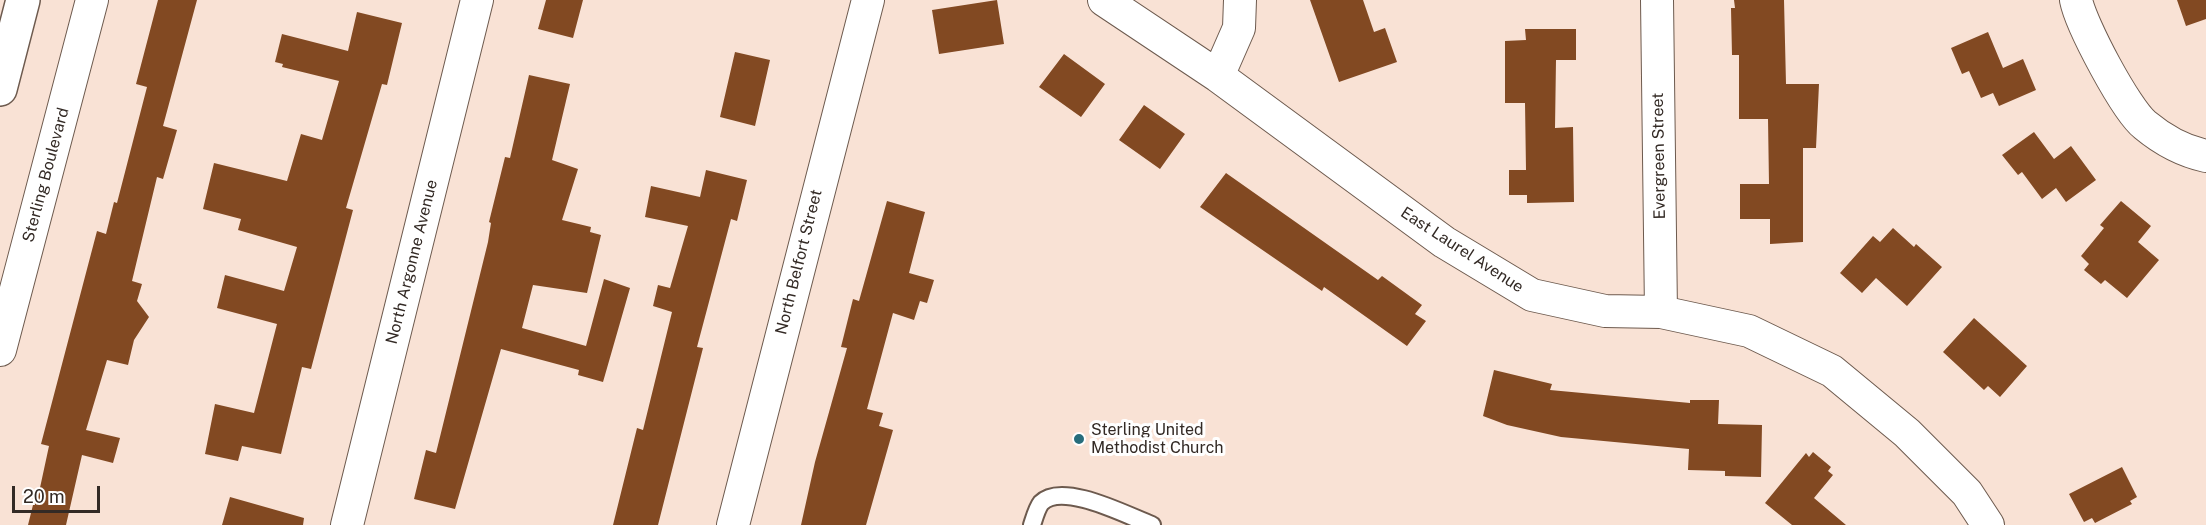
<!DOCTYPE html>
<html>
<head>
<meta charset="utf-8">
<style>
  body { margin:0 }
  #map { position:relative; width:2206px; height:525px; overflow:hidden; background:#f9e2d5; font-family:"Public Sans",sans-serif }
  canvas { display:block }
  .scale { position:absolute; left:12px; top:486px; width:88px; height:27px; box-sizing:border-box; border:3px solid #332a25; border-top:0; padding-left:8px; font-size:18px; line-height:21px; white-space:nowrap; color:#332a25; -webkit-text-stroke:4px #fff; paint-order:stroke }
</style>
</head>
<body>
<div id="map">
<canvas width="2206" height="525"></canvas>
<div class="scale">20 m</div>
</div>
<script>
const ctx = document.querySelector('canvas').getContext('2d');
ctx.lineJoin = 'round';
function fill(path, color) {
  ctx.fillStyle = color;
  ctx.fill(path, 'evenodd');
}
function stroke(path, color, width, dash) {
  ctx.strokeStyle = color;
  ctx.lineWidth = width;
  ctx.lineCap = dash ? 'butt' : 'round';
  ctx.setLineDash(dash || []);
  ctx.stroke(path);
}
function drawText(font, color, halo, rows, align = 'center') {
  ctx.font = font + ' "Public Sans",sans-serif';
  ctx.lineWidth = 6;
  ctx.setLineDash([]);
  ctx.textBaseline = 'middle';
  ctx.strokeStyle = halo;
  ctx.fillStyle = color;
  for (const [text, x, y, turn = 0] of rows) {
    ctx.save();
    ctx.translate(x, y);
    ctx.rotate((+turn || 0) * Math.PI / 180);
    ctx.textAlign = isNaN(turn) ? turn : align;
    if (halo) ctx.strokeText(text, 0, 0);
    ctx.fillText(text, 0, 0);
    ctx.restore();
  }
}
fill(new Path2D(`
  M158 0H197L163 126 177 130 163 179 157 177 132 281 142 284 137 301 149 317 134 340 128 365 107 360 86 430 120 438 113 463 82 455 66 525H28L35 497H38L49 446 41 444 97 231 106 234 114 202 117 203 147 87 136 84Z
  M546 0H583L573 38 538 29Z
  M997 0 1004 44 939 54 932 10Z
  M1310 0H1363L1374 32 1385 28 1397 62 1339 82Z
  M1734 0H1784L1786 84H1819L1816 148H1803V242L1770 244V219H1740V184H1769L1768 119H1739V55H1732L1731 8H1735Z
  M2177 0H2206V19L2186 26Z
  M357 12 402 23 387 85 382 84 346 208 353 210 311 369 302 367 281 454 242 446 238 461 205 454 215 404 254 413 277 324 217 308 225 275 284 291 297 247 238 230 241 219 203 209 214 163 287 181 301 134 322 140 339 81 282 67 283 64 275 62 282 34 348 51Z
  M1525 29H1576V60H1556L1555 128 1573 127 1574 202 1527 203V195H1509V170H1526L1525 103H1505V41L1526 40Z
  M1988 32 2003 68 2023 59 2036 90 1999 106 1993 93 1981 98 1969 71 1962 74 1951 48Z
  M735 52 770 60 755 126 720 117Z
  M1064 54 1105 84 1081 117 1039 87Z
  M529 75 570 84 552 160 578 169 562 220 591 227 590 232 601 235 587 293 533 285 522 328 586 346 604 279 630 288 603 382 578 375 579 370 501 349 455 509 414 499 426 450 436 453 488 242 491 223 489 222 505 157 510 158Z
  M1144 105 1185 134 1160 169 1119 140Z
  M2034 132 2054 159 2071 146 2096 180 2066 202 2056 188 2042 199 2022 172 2018 175 2002 155Z
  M706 170 747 180 737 221 731 219 697 347 703 348 658 525H613L637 428 643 430 672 312 653 306 658 285 670 288 688 226 645 217 651 186 700 197Z
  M1226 173 1378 280 1382 276 1422 305 1415 314 1426 321 1407 346 1324 287 1322 291 1200 207Z
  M887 201 925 212 909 273 934 280 927 303 920 301 914 320 893 313 867 409 883 413 879 426 893 430 866 525H801L815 462 847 348 841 347 853 299 859 301Z
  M2121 201 2151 226 2138 242 2159 260 2127 298 2105 280 2101 284 2084 270 2089 264 2081 256 2104 228 2100 225Z
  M1893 228 1914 247 1916 244 1942 267 1907 306 1876 278 1862 293 1840 273 1873 236 1880 242Z
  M1974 318 2027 366 2000 397 1988 386 1984 390 1943 352Z
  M1494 370 1552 384 1550 390 1690 403V400H1719L1718 424 1762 425 1761 477 1725 476V471L1688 470 1689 449 1561 437 1507 425 1483 416Z
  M1813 452 1831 467 1828 471 1833 475 1814 498 1846 525H1792L1765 503 1806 453 1809 457Z
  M2122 467 2137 497 2130 501 2132 504 2095 523 2092 518 2084 522 2069 494Z
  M230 497 304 518 303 525H222Z`), '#824922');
const service = new Path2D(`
  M1032 525C1034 519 1037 508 1041 503 1062 481 1128 516 1152 525`);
const minor = new Path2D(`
  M1104 0 1218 76 1444 242 1532 295 1605 311 1661 312 1749 331 1832 371 1907 433 1967 493 1988 525
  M1657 0 1661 312
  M2076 0C2081 25 2126 110 2145 125 2163 140 2183 151 2206 156
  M1218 76 1239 28 1240 0
  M0 350 92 0
  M347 525 477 0
  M733 525 868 0`);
const primary = new Path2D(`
  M0 89 23 0`);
stroke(service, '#6d5a4e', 20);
stroke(minor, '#6d5a4e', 34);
stroke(primary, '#6d5a4e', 36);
stroke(service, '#fff', 16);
stroke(minor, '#fff', 32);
stroke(primary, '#fff', 33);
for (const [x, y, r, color] of [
  [1079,439,6,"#276d7c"]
]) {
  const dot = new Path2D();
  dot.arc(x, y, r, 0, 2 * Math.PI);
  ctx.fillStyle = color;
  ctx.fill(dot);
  stroke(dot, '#fff', 2);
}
drawText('16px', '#332a25', '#fff', [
  ["Evergreen Street",1659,156,-91],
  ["Sterling Boulevard",46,175,-75],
  ["East Laurel Avenue",1462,250,33],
  ["North Argonne Avenue",412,262,-76],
  ["North Belfort Street",799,262,-76]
]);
drawText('16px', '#332a25', '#fff', [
  ["Sterling United",1091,430],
  ["Methodist Church",1091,448]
], 'left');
</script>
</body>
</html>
